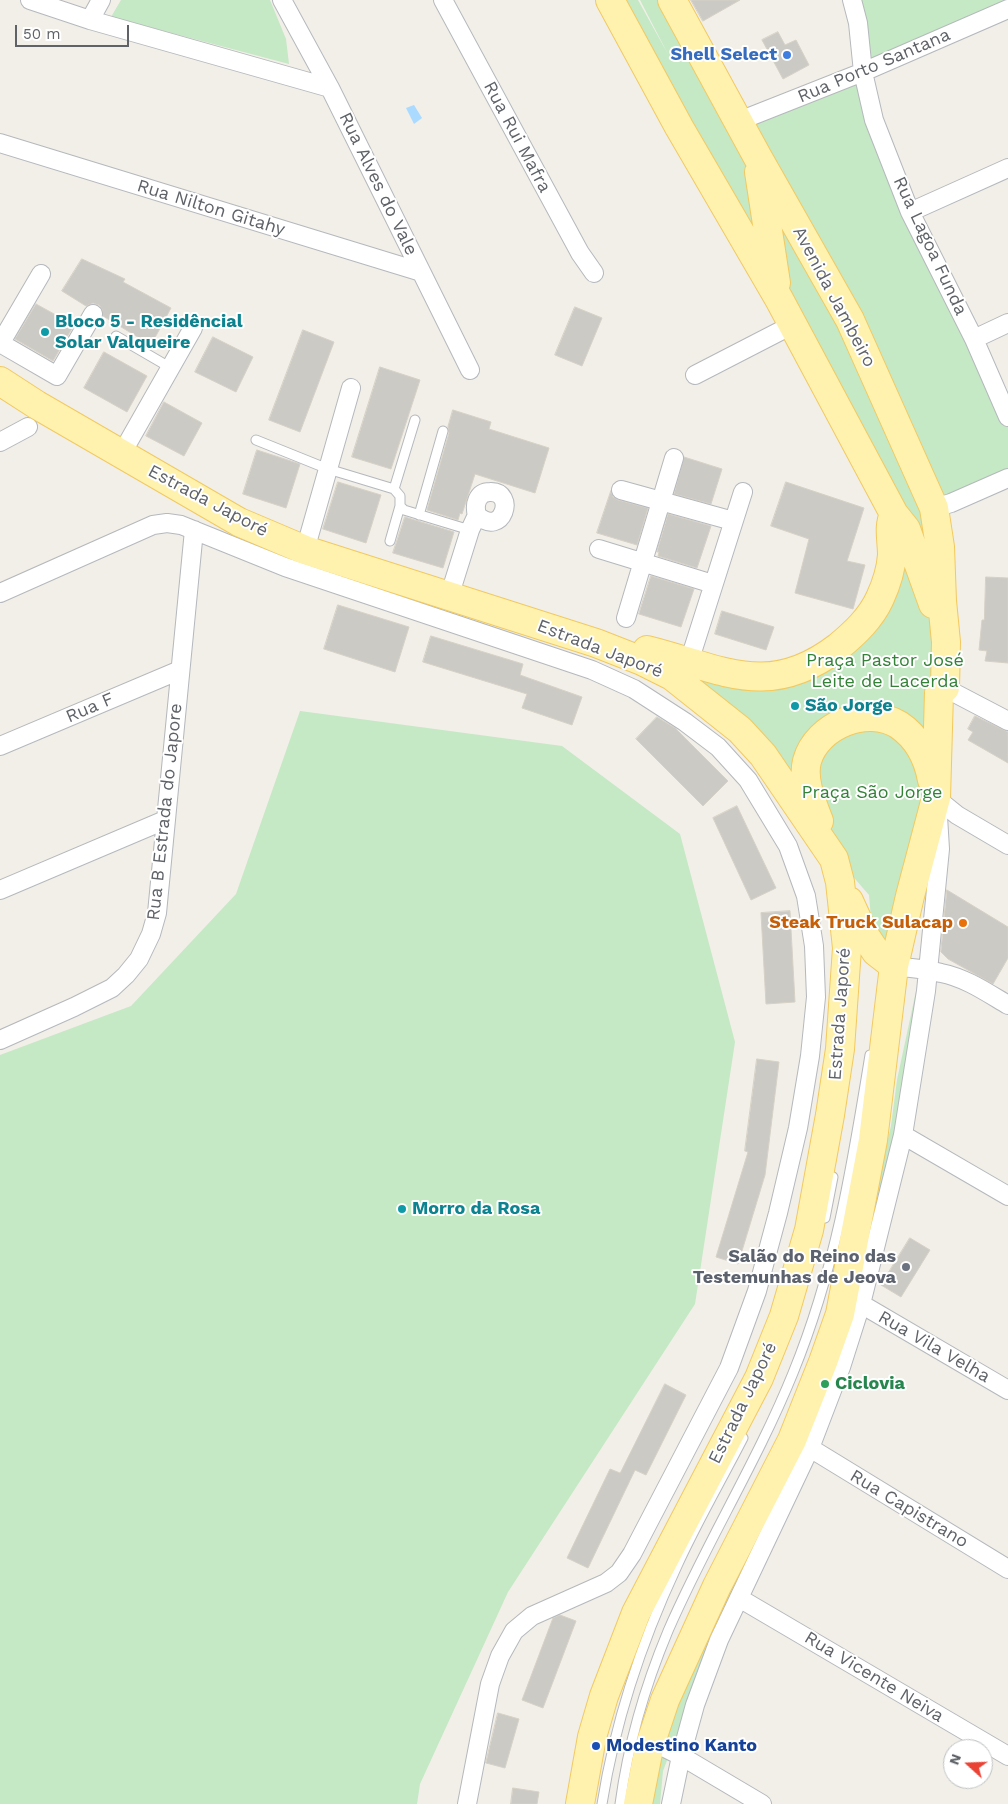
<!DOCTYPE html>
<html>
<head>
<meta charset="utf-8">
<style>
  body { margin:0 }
  #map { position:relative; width:1008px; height:1804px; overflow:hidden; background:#f1efe8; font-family:"Work Sans",sans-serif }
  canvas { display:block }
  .north { position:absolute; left:943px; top:1739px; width:50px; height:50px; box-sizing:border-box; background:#fff; border:1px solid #bfc1c3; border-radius:50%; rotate:290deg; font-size:14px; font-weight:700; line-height:20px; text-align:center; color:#5f6368 }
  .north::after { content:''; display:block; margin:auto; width:18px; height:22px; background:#ea4335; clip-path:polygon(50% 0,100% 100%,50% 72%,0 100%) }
  .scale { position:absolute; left:15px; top:25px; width:114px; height:22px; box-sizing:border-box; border:2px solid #5f6368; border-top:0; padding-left:6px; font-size:15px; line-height:18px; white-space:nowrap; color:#5f6368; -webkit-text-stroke:4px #fff; paint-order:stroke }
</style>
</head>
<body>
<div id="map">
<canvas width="1008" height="1804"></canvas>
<div class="north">N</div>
<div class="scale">50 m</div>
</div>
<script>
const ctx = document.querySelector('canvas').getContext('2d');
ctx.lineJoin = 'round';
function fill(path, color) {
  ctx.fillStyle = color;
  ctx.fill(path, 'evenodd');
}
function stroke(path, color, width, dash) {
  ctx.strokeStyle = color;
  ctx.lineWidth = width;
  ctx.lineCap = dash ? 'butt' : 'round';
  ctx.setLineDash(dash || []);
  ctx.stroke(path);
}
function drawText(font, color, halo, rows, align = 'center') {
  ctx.font = font + ' "Work Sans",sans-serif';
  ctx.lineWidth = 4;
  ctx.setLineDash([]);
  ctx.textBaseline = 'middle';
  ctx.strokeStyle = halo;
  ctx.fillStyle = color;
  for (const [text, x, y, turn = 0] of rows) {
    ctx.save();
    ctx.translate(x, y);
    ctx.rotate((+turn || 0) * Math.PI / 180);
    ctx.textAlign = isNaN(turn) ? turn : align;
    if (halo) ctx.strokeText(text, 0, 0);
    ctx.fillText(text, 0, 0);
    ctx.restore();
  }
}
fill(new Path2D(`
  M121 0H270L286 39 289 64 111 17Z
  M611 0H638L669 56 640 0H670L739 126 866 74 859 0H1008V10L866 74 868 111 1008 416V476L926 511 942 644 937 759 887 946 871 918 869 895 669 664 774 671 831 647 873 604 901 545Z
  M300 711 562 746 680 834 735 1042 695 1304 508 1592 420 1784 417 1804H0V1055L131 1006 236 894Z
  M916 991 923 992 873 1238 769 1527 724 1609 663 1771 660 1804H647L652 1768 863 1240 891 1126 897 1080Z`), '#c5e8c5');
fill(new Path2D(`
  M414 105 422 118 414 124 406 108Z`), '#aadaff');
const building = new Path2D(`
  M691 0H740L703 21Z
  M778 32 785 45 796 40 809 65 783 79 762 40Z
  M82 259 125 279 123 282 171 308 151 345 103 316 102 309 99 305 93 303 86 306 62 291Z
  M36 304 74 325 53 361 15 339Z
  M575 307 602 318 582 366 555 355Z
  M303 330 334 342 300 432 269 420Z
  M213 337 253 357 236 392 195 372Z
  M104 352 147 376 127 412 84 388Z
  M380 367 420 380 391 469 352 457Z
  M164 402 202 423 184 456 146 436Z
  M453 410 491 422 489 429 549 448 535 493 475 474 462 514 460 513 458 520 427 510 449 433 448 427Z
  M257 450 300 464 286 508 243 494Z
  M684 457 722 469 711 504 674 494Z
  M338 482 381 495 366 543 323 529Z
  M786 482 864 508 847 561 865 565 853 609 795 593 809 539 771 526Z
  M611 491 613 497 618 500 648 508 637 545 597 533Z
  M668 514 711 526 697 568 658 556 659 552H657Z
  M405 517 454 532 443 568 393 553Z
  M651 576 694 589 681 627 639 614Z
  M986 577 1008 578V663L985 661 987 651 979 650 982 620H984Z
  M338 605 409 627 395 672 324 649Z
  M722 611 774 627 766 650 715 634Z
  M431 636 523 664 520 675 582 697 572 725 522 708 527 694 423 662Z
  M975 716 1008 732V763L968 740 973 732 968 729Z
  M657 717 675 728 728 781 703 806 636 739Z
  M737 806 776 888 751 900 713 818Z
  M947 890 1008 927V958L993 984 948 959 941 952Z
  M790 911 795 1002 766 1004 761 913Z
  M757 1059 779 1062 765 1175 738 1264 716 1257 748 1152 745 1151Z
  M910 1238 930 1250 901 1297 881 1285Z
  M665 1384 686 1395 646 1475 635 1470 588 1568 567 1558 610 1469 620 1473Z
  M560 1615 576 1621 543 1708 522 1700 553 1618Z
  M498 1713 519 1719 505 1768 486 1763Z
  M513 1788 539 1792 537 1804H511Z`);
fill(building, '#cccac5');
stroke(building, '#d6d1c6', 1);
const service = new Path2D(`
  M116 336 171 368
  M256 440 328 469 394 489 400 496V506L404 510 470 530
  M394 489 415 420
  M419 515 443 431
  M390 541 400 506
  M825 1218 833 1177
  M602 1804C615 1722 642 1641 677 1566 697 1522 721 1481 743 1438
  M620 1804C628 1745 645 1686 668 1631 706 1543 757 1462 793 1373 836 1268 852 1165 870 1055`);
const minor = new Path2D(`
  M30 0 90 20 330 88
  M282 0 330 88 470 370
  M443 0 580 253 594 273
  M852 0 858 23 863 72 874 120 910 212 974 339 1008 417
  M90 20 101 0
  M739 121 863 72 1008 9
  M0 143 421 272
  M910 212 1008 168
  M974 339 1008 323
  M0 343 57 376 93 314
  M0 344 41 274
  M695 375 792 325
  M0 442 28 427
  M122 453 193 328
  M621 490 733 521
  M934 508 951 503 1008 478
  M599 549 713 584
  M305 550 351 388
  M0 593 153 525 167 523 181 525 285 567 592 670 634 689 685 722 718 747 748 780 788 846 806 896 814 946 816 997 810 1056 798 1128 778 1213 757 1291 729 1368 632 1554 619 1573 606 1583 532 1616 514 1631 500 1656 490 1684 467 1804
  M449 597 470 530 477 515C474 505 477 492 490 492 517 491 503 539 477 515
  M626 618 674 458
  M689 662 743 492
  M945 688 1008 721
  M0 746 180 670
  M936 798 957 815 1008 845
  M0 890 165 820
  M894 966C909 968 926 969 941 973 966 978 986 992 1008 1005
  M0 1040 74 1007 112 988 126 975 139 959 151 934 157 913 194 530
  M903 1135 1008 1196
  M861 1304 1008 1390
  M810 1448 1008 1569
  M739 1598 1008 1756
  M651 1741 681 1756 762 1804
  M671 1804 681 1756 695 1705 719 1640 810 1448 841 1367 861 1304 903 1135 926 991 940 849 938 816`);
const primary = new Path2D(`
  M610 0 679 127 779 299 894 514 906 529 933 604
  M759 172 776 283
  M0 381 37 405 239 522 305 550 596 643 642 661 672 676 740 730 763 755 834 859 840 882 847 948 840 1049 830 1115 809 1230 784 1316 759 1378 636 1613 604 1696 592 1737 580 1804
  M647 650C720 668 768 701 838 647 855 633 871 618 880 598 886 585 891 569 892 555 892 540 888 527 894 514
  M819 821C812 803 802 780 807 761 817 725 867 705 899 725 918 738 928 758 932 780
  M849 901 864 934 876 952 894 966
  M638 1804 649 1748 665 1700 717 1586 792 1440 823 1362 840 1314 873 1140 894 966 910 896 936 798 939 693 945 688 946 642 942 601 940 547 934 508 850 320 757 156 672 0`);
stroke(service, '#b5b8bc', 11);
stroke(minor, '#b5b8bc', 20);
stroke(primary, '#f2c960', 30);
stroke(service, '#fff', 9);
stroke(minor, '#fff', 18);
stroke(primary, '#fff2af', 28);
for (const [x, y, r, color] of [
  [787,55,5,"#3f7fe0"],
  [45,332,5,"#0f9aa8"],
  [795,706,5,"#0f9aa8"],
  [963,923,5,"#e8710a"],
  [402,1209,5,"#0f9aa8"],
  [906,1267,5,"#6b7280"],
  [825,1384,5,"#2e9e5b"],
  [596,1746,5,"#1a4fb4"]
]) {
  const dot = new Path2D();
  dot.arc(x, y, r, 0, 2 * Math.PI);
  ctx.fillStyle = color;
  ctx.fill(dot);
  stroke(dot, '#fff', 2);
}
drawText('bold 18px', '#366cbe', '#fff', [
  ["Shell Select",777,55]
], 'right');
drawText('18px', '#5f6368', '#fff', [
  ["Rua Porto Santana",874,66,-23],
  ["Rua Rui Mafra",517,137,62],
  ["Rua Alves do Vale",378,184,64],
  ["Rua Nilton Gitahy",211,208,17],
  ["Rua Lagoa Funda",930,246,65],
  ["Avenida Jambeiro",834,297,62],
  ["Estrada Japoré",208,501,28],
  ["Estrada Japoré",600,649,21],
  ["Rua F",90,708,-23],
  ["Rua B Estrada do Japore",165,812,-84],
  ["Estrada Japoré",840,1014,-86],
  ["Rua Vila Velha",934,1347,30],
  ["Estrada Japoré",743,1403,-64],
  ["Rua Capistrano",909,1509,31],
  ["Rua Vicente Neiva",874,1677,31]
]);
drawText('bold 18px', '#0d838f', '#fff', [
  ["Bloco 5 - Residêncial",55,322],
  ["Solar Valqueire",55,343],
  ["São Jorge",805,706],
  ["Morro da Rosa",412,1209]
], 'left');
drawText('18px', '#348238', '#fff', [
  ["Praça Pastor José",885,661],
  ["Leite de Lacerda",885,682],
  ["Praça São Jorge",872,793]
]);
drawText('bold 18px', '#c56008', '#fff', [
  ["Steak Truck Sulacap",953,923]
], 'right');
drawText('bold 18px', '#5b616d', '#fff', [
  ["Salão do Reino das",896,1257],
  ["Testemunhas de Jeova",896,1278]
], 'right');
drawText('bold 18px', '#27864d', '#fff', [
  ["Ciclovia",835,1384]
], 'left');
drawText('bold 18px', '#164399', '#fff', [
  ["Modestino Kanto",606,1746]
], 'left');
</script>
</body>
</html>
